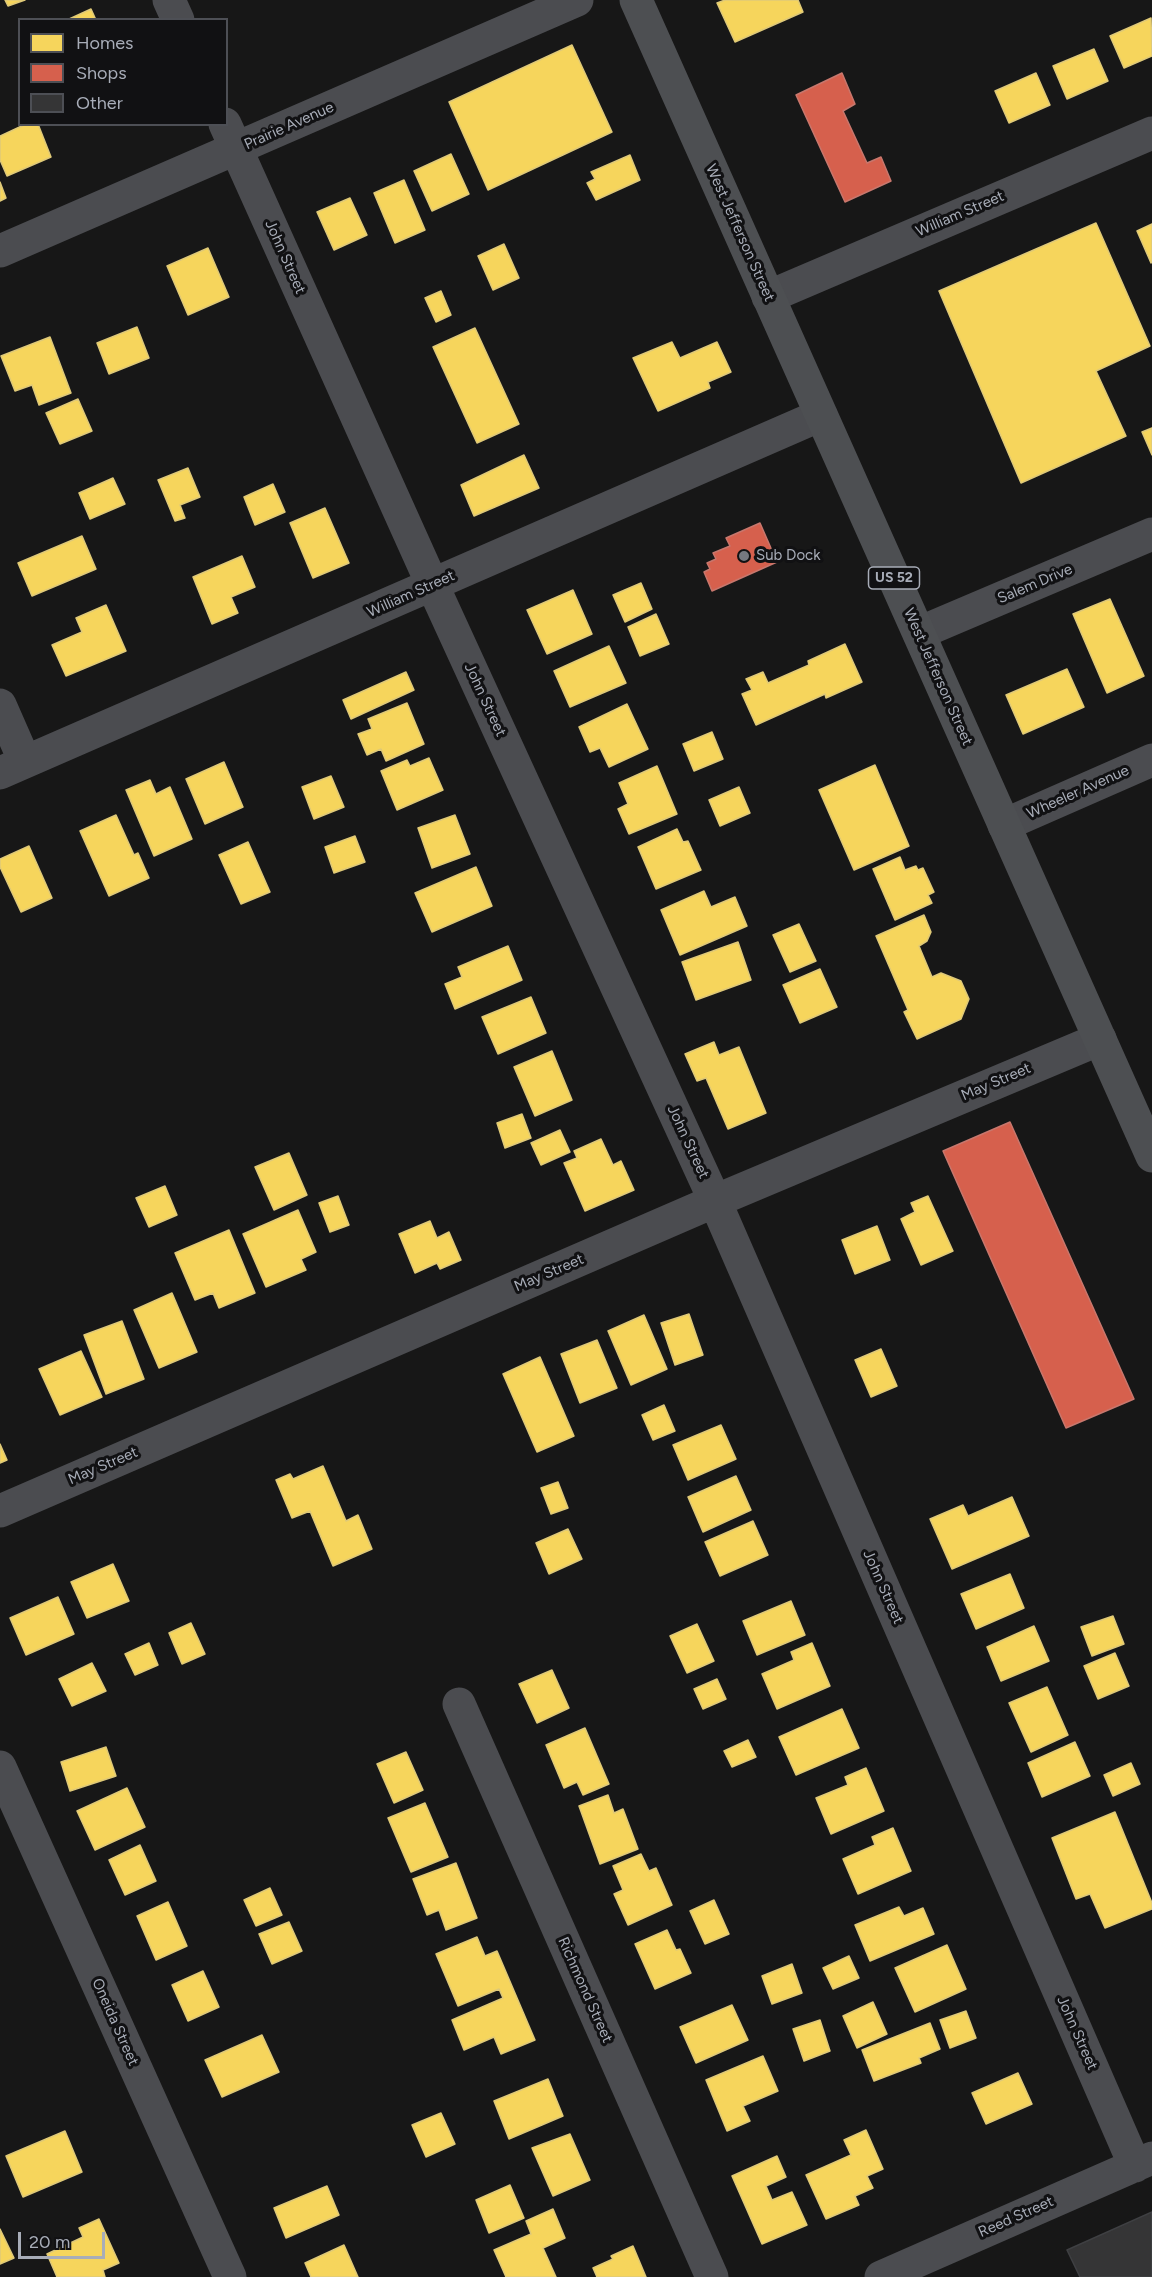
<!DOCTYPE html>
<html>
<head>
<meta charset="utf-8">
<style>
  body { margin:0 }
  #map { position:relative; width:1152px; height:2277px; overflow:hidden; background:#171717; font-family:Figtree,sans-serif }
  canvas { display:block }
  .legend { position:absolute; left:18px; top:18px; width:210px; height:108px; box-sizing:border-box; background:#111113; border:2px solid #4d4f55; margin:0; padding:8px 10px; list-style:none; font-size:18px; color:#a8adb8 }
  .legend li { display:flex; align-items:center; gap:12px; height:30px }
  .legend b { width:30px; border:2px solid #4d4f55 }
  .scale { position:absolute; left:18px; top:2232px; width:87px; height:27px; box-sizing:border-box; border:3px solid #a8adb8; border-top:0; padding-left:8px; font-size:18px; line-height:21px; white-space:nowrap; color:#a8adb8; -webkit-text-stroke:4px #111113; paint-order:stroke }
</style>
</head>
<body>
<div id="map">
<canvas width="1152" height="2277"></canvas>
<ul class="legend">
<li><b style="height:16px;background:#f6d55c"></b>Homes</li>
<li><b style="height:16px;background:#d6604d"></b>Shops</li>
<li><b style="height:16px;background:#353536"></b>Other</li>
</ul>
<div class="scale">20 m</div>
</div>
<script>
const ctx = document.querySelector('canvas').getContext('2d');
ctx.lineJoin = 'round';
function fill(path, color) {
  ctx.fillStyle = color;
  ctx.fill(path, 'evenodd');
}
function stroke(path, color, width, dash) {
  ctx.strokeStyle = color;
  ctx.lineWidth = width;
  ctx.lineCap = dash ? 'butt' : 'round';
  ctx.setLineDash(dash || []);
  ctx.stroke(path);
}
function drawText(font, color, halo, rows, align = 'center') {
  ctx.font = font + ' Figtree,sans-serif';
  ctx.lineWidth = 6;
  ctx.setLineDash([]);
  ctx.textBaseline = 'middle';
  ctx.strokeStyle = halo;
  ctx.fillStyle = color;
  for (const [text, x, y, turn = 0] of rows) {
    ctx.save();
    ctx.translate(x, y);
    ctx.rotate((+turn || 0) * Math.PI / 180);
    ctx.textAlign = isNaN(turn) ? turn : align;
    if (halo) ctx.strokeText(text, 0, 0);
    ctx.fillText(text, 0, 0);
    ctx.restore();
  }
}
const homes = new Path2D(`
  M5 0H25L8 6Z
  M725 0H798L803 12 735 42 717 3Z
  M91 9 96 20H67Z
  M1151 18 1152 56 1124 68 1110 36Z
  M572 45 612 132 488 190 449 102Z
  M1094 49 1108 81 1067 99 1053 66Z
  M1036 73 1050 105 1009 123 995 91Z
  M26 124H38L51 157 7 176 0 160V136Z
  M451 154 469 194 432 211 414 171Z
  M630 155 640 180 596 200 587 183 595 179 591 172Z
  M404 180 425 230 395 243 374 193Z
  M0 182 6 198 0 201Z
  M350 198 367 235 334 250 317 212Z
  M1096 223 1150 346 1096 371 1126 436 1021 483 939 291Z
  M1152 224V262L1151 263 1137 231Z
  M504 244 519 278 493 290 478 256Z
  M208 248 229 297 188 315 167 266Z
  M441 291 451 315 436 322 425 298Z
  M137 327 149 358 109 374 97 343Z
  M475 328 519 424 477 443 433 347Z
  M50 337 71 393 39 405 32 385 15 391 1 356Z
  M672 342 680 358 717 342 731 372 708 382 710 388 658 411 633 358Z
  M78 399 92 431 60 444 46 413Z
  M1152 428V455L1142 432Z
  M524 455 539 488 474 516 461 485Z
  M188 468 200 497 180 505 185 518 175 521 158 480Z
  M113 478 125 504 90 519 79 493Z
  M273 484 285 512 255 525 244 497Z
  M325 508 349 563 313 578 290 523Z
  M82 536 96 569 32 596 18 563Z
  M242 556 255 587 231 597 238 613 212 624 193 577Z
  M641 583 652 609 625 622 613 595Z
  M573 590 592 634 547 654 527 610Z
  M1110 599 1144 676 1107 693 1073 614Z
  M106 605 126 651 66 676 52 645 82 632 76 618Z
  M656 614 669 644 640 656 628 627Z
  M845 644 862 682 826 698 825 694 756 725 742 694 752 690 746 679 763 672 768 683 809 665 808 661Z
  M609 646 626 683 570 707 554 671Z
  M1067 669 1084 707 1023 734 1006 695Z
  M406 672 414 690 351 719 343 700Z
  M407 703 424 744 386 761 381 749 367 755 358 734 372 729 368 719Z
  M627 704 648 749 609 767 600 748 590 752 579 727Z
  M712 732 723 759 694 771 683 744Z
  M429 758 443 790 397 810 381 771 407 760 410 766Z
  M224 762 243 807 205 824 186 779Z
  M875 765 909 846 854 870 819 790Z
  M657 766 677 814 629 834 618 809 628 804 619 783Z
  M331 776 344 807 314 819 302 787Z
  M150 780 156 794 170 787 192 839 154 856 126 790Z
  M739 787 750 813 720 826 709 800Z
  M116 815 134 855 138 853 149 878 109 896 80 831Z
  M455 815 470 854 432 868 418 828Z
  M677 829 683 842 688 841 701 870 656 889 638 847Z
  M355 836 365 862 334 873 325 847Z
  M248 842 270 892 241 904 219 855Z
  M29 846 52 898 21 912 0 867V859Z
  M900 857 905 870 916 866 918 870 923 868 934 892 928 895 932 903 895 920 873 869Z
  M476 867 492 906 432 932 415 893Z
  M704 891 711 907 735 897 747 926 680 955 661 910Z
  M924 915 931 932 927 941 919 946 932 977 941 973 961 981 969 999 961 1019 917 1039 904 1012 908 1010 876 936Z
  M799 924 816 961 790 972 773 935Z
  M738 942 751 980 696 1000 682 962Z
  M508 946 522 980 455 1009 445 984 462 977 458 967Z
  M820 969 837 1007 800 1023 783 985Z
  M531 997 546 1033 498 1054 482 1017Z
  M714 1042 719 1055 739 1047 766 1113 728 1129 706 1078 697 1081 685 1054Z
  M552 1051 572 1100 535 1116 514 1067Z
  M522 1114 531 1138 505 1148 497 1123Z
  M560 1130 570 1152 541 1165 531 1143Z
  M601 1139 613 1165 621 1161 634 1190 585 1211 564 1163 577 1158 574 1151Z
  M289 1153 307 1195 274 1210 255 1167Z
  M165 1186 177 1215 149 1227 136 1198Z
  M338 1196 349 1225 330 1232 319 1203Z
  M928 1196 953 1251 921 1265 901 1219 915 1212 911 1203Z
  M298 1210 316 1252 301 1259 306 1270 266 1287 243 1234Z
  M430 1221 437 1238 449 1232 461 1260 440 1269 437 1263 415 1273 399 1234Z
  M877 1226 890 1260 855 1274 842 1240Z
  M229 1230 255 1293 219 1308 213 1293 195 1300 175 1253Z
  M172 1293 197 1352 159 1368 134 1310Z
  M689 1314 703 1355 675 1365 661 1323Z
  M644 1315 667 1369 631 1385 608 1331Z
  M122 1321 144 1379 106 1394 84 1335Z
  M597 1340 617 1388 580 1403 561 1354Z
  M881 1349 897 1386 871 1397 855 1360Z
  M81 1351 102 1397 60 1415 39 1369Z
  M540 1357 574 1436 537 1452 503 1374Z
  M664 1405 675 1431 653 1440 642 1415Z
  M721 1425 736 1459 688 1480 673 1445Z
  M0 1444 7 1460 0 1463Z
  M323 1466 346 1521 358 1515 372 1549 333 1566 310 1511 292 1518 276 1480 290 1474 293 1479Z
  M736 1476 751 1510 703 1532 688 1497Z
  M558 1482 568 1508 551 1514 541 1488Z
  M1012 1497 1029 1536 952 1569 930 1519 963 1505 968 1516Z
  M753 1521 768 1555 720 1576 705 1542Z
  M568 1529 582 1559 549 1574 536 1543Z
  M113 1564 129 1601 87 1618 71 1582Z
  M1010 1574 1024 1608 976 1629 961 1594Z
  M58 1597 74 1634 26 1655 10 1618Z
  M791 1601 805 1635 757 1655 743 1621Z
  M1113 1616 1124 1644 1092 1656 1081 1627Z
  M191 1623 205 1654 182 1664 169 1633Z
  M697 1624 714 1661 687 1673 670 1636Z
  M1034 1626 1049 1661 1001 1681 987 1647Z
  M149 1643 158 1665 135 1675 125 1654Z
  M812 1643 830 1686 777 1709 762 1674 794 1660 791 1652Z
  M1115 1653 1129 1686 1098 1699 1084 1666Z
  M92 1663 106 1691 72 1706 59 1679Z
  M552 1670 569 1708 537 1723 519 1684Z
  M717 1679 726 1699 703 1709 694 1689Z
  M1047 1687 1068 1735 1031 1752 1009 1703Z
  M842 1709 859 1748 796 1775 779 1737Z
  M585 1728 609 1784 583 1795 577 1782 564 1788 546 1745Z
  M748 1740 756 1757 732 1767 724 1751Z
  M1075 1742 1090 1776 1042 1797 1028 1763Z
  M106 1747 116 1776 70 1791 61 1762Z
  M406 1752 423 1790 394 1803 377 1764Z
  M1131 1763 1140 1784 1113 1796 1104 1775Z
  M866 1768 884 1811 831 1834 816 1798 848 1785 845 1777Z
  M127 1788 145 1827 95 1850 77 1811Z
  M608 1795 614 1813 623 1809 638 1849 600 1864 579 1806Z
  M425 1803 448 1857 411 1872 388 1818Z
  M1115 1812 1152 1903V1909L1105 1928 1090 1894 1076 1899 1052 1838Z
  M893 1828 911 1871 858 1894 843 1859 875 1845 872 1837Z
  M140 1845 156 1881 125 1895 109 1860Z
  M641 1854 649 1871 656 1868 672 1905 628 1925 614 1894 623 1890 613 1866Z
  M456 1863 477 1918 446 1930 439 1910 427 1915 413 1879Z
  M270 1888 282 1915 256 1926 244 1900Z
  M714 1900 729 1934 705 1944 690 1911Z
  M168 1902 187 1946 156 1960 137 1916Z
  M899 1907 904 1916 923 1908 934 1934 870 1961 855 1925Z
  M289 1922 302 1951 272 1964 259 1934Z
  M667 1930 676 1950 680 1949 691 1973 655 1989 635 1944Z
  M477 1937 485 1956 497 1951 535 2040 501 2054 494 2037 464 2050 452 2020 503 1998 499 1989 458 2006 436 1954Z
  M947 1945 966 1989 915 2012 895 1968Z
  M849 1956 859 1978 833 1989 823 1968Z
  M792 1964 802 1993 772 2004 762 1976Z
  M203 1971 219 2007 188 2021 172 1985Z
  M873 2002 887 2034 857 2048 843 2016Z
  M732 2005 748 2040 696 2063 680 2027Z
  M966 2011 976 2038 950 2048 940 2020Z
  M820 2020 830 2051 804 2061 793 2029Z
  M930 2023 940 2049 919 2058 921 2063 874 2081 862 2050Z
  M262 2035 279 2072 222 2097 205 2060Z
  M763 2056 778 2091 743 2106 750 2121 727 2131 706 2080Z
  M1018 2073 1032 2104 986 2124 972 2093Z
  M548 2079 563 2116 509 2139 494 2101Z
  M441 2113 455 2144 426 2157 412 2125Z
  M866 2130 883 2169 867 2176 873 2188 855 2196 859 2205 826 2219 806 2175 851 2155 844 2140Z
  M65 2131 82 2172 23 2197 6 2156Z
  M570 2134 590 2180 553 2196 532 2148Z
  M777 2156 786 2177 766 2186 772 2200 792 2192 807 2225 762 2244 732 2176Z
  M510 2185 524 2218 489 2233 476 2200Z
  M327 2186 339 2215 286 2238 274 2208Z
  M553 2209 565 2238 543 2248 556 2277H506L494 2250 531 2234 526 2221Z
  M99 2219 119 2263 103 2270 105 2277H57L47 2254 83 2237 79 2228Z
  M0 2229 14 2258 0 2264Z
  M344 2245 358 2277H311L305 2263Z
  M633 2246 646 2277H597L593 2268 613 2259 611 2256Z`);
fill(homes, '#f6d55c');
stroke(homes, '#dfc978', 1.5);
const shops = new Path2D(`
  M842 73 855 104 843 111 867 163 881 157 891 181 845 202 796 95Z
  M760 523 777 562 712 591 704 572 710 569 707 563 716 559 713 553 730 546 726 538Z
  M1010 1122 1134 1399 1066 1428 943 1151Z`);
fill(shops, '#d6604d');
stroke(shops, '#c8776d', 1.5);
const building = new Path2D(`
  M1152 2212V2277H1080L1067 2250Z`);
fill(building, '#353536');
stroke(building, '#3f4043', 1.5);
stroke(new Path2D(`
  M169 0 178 20
  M225 124 432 584 715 1201 1135 2166
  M0 251 577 0
  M768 297 1152 133
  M919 633 1152 534
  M0 705 25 762
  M0 773 821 415
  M1004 825 1152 760
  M0 1511 715 1201 1100 1039
  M459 1704 712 2277
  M0 1767 230 2277
  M881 2277 1152 2158`), '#4b4c50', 33);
stroke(new Path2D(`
  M636 0 1152 1156`), '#4d4f52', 33);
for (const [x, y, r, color] of [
  [744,556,6,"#757880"]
]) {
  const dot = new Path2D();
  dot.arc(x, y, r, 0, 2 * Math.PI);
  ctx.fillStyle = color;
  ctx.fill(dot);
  stroke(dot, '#111113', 2);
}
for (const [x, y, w] of [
  [894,578,51]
]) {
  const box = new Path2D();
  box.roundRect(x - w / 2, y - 11, w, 22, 4.5);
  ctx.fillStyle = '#111113';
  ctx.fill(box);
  stroke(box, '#a8adb8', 1.5);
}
drawText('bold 14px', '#a8adb8', null, [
  ["US 52",894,578]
]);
drawText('15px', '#a8adb8', '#111113', [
  ["Prairie Avenue",289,126,-24],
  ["William Street",960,214,-23],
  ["West Jefferson Street",740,233,66],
  ["John Street",285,257,66],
  ["Salem Drive",1035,584,-23],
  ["William Street",411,594,-24],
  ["West Jefferson Street",938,677,66],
  ["John Street",485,700,65],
  ["Wheeler Avenue",1078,792,-24],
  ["May Street",996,1082,-23],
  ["John Street",688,1142,65],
  ["May Street",549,1273,-23],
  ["May Street",103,1466,-23],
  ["John Street",883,1587,66],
  ["Richmond Street",585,1990,66],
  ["Oneida Street",115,2022,66],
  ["John Street",1077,2033,66],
  ["Reed Street",1016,2217,-24]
]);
drawText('15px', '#a8adb8', '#111113', [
  ["Sub Dock",756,556]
], 'left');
</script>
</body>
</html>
